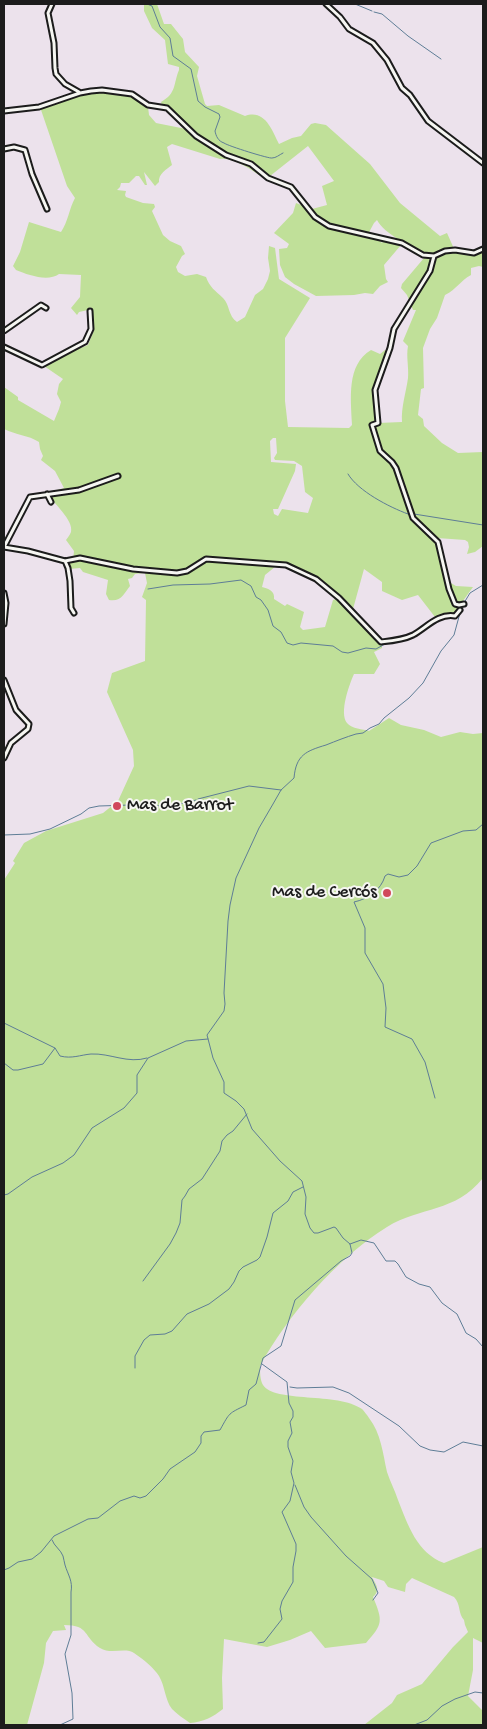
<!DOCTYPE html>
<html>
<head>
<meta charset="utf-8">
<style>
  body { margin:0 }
  #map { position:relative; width:487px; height:1729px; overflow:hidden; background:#ece2ec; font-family:"Gochi Hand",sans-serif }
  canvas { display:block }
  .frame { position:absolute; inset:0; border:5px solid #1c1c1c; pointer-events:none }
</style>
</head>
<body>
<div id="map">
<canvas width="487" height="1729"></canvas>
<div class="frame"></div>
</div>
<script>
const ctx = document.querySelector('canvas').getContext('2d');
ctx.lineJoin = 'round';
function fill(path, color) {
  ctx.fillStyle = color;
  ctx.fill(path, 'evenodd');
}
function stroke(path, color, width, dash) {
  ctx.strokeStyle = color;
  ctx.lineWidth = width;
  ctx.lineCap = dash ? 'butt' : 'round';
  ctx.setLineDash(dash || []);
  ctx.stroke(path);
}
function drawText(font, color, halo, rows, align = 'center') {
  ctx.font = font + ' "Gochi Hand",sans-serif';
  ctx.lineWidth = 4;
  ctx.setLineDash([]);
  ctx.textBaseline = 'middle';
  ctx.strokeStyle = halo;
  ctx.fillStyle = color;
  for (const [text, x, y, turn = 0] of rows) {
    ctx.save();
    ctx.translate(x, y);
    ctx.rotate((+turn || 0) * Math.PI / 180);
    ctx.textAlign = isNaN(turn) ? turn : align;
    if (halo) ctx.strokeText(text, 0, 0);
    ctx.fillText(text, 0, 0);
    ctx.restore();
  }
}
fill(new Path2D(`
  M144 4H157L164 24H171L183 39 185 52 199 67 197 76 205 104 207 106 219 105 245 116C265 109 272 130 279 144L292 138 301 136 311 124 315 123 326 125 370 164 400 203 440 236 447 233 455 251 474 253 483 250V267L479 266 471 268V275C460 281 457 289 445 295L437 318 430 329 423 348 424 388 421 389 418 415 423 419 424 426 442 443 458 453 483 452V546L475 552 467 554 469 547 468 542 465 540 437 538 449 582 456 586 473 587 455 612 435 617 418 595 402 600 382 591V582L364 569 353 609 317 577 281 562 265 575 262 587C269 589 275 591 274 599L285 606 287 604 304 612 300 627 303 630 325 627 333 600 336 599 382 643V648L374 652 380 664 374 674H354C349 685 339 713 347 723 352 729 363 729 369 731L389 718 401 725 424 730 441 737 460 732 473 734 483 733V1178C455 1213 421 1206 387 1227 338 1257 287 1316 260 1366 260 1372 260 1380 263 1385 274 1403 338 1392 362 1409 364 1411 367 1415 369 1418 381 1433 383 1454 387 1472 390 1481 395 1491 398 1500 408 1525 417 1553 444 1563L483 1547V1643L473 1638V1670L468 1696 483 1711V1725H364L392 1703 397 1695 422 1684 453 1647 468 1632 465 1625 464 1620C458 1614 461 1604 454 1597L412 1578 406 1584 405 1592 388 1587 384 1581 372 1577C376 1585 381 1590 373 1597 383 1621 383 1624 366 1643L325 1648 311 1631 290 1640 267 1647 224 1639 222 1678 223 1709C213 1717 203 1722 190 1723 184 1719 177 1714 172 1709 165 1700 165 1686 159 1676 154 1668 143 1659 134 1653 125 1647 111 1655 100 1648 83 1637 90 1625 64 1625L66 1630 53 1631 46 1643 44 1663 27 1725H4V880L15 863 13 861 24 843 46 831 103 813 118 801 134 766 133 750 107 692 112 673 145 661 146 600 142 597 147 583 145 573 135 574 132 578 128 579 130 586C124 593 122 602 109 600L106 594 108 580 83 572 80 568 69 569 67 563 73 561 74 551 66 540C68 537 70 535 71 532 74 520 53 503 47 493L64 488 55 471 41 460 43 456 40 449 39 442C28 435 16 435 4 429V387L18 397V400L54 421 59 409 61 402 57 394 59 384 63 379 44 366 66 354 88 345 94 330 91 308 90 307 88 310 79 312 77 315 71 308 80 297 81 275 59 274C48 282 28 275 16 270L13 266 20 252 29 222 61 232C68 222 69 209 75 198L67 186 40 107C68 98 102 83 132 96 137 98 143 103 148 107L149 115 156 123 186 129 193 136 216 150 220 154 249 164 260 173 259 175C249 168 232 157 220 159L172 144 167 147 172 165C167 169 158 174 159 182L155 186 144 172 147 185H145L139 176H136L129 183H121L120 187 117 190 126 191 125 195 126 197 143 203 154 204 155 207 152 211 163 235 170 241 181 246 185 254 182 256 176 267 178 272 185 276 197 274 206 277C210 288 215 290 223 298 230 305 228 316 237 322L245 317 255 295 263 289 268 279 270 271 268 258 269 246 275 248 279 279 310 298 285 338V401L288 427 349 428 352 425C351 399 346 365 371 350L380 354 385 350 388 351 376 390 378 389V423L402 422C401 407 406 393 408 378 409 367 406 357 408 346L403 341 416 310H413L407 295 401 288 402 284 424 258 423 253C410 245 384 234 377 220L374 223 367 236 379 240 382 243 384 240 401 245 384 265 386 279 388 282 380 286 373 294 365 293 354 295 316 296 294 284 285 277 280 265 279 249 287 248 289 244 274 233 293 213 296 203 312 209 327 205 322 186 334 181 308 146 270 176 265 173 263 169 256 167 239 157 226 154 197 135 179 116 167 107 162 105 161 102C177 93 173 84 179 70V67L168 64 165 40 152 28 144 11ZM273 438H276L277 453 274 458 275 460 294 461 302 466 305 492 313 498 308 513 282 509 278 516 274 514 273 509H278L295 471 296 464 271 462 270 441Z`), '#c0e099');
stroke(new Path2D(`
  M147 4 152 6 160 27 170 38 173 56 191 69 198 101 205 107 219 114 220 117 215 131C216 136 218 141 224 143 228 146 270 159 272 158 276 158 279 155 283 153
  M355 4 372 11
  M374 12 382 14 408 36 441 59
  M348 474C358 491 389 507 408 514
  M414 514 483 525
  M148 589 173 585 210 584 241 580 251 586 256 597 261 600 268 610 273 626 281 632 287 643 293 645 301 643 333 646 342 652 348 653 366 648 376 649 385 644 407 640 423 631
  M464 603 470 593 483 585
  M198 799 249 786 281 790
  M4 835 30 834 50 829 81 814 89 808 99 806 130 805 173 806 196 800
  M4 1023 55 1048
  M4 1063 13 1070H18L43 1064 55 1048 60 1056C72 1059 80 1055 91 1054 110 1053 128 1064 147 1058
  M435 1098 425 1062 412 1039 385 1027 386 1008 383 984 365 953V928L354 902C368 899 381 890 385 876L388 874 399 877 408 875 417 866 431 843 463 831 476 830 483 824
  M4 1195 8 1194 32 1177 63 1163 74 1155 92 1128 124 1108 137 1093V1075L148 1058 186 1041 208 1039
  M350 1244 361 1240 374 1243 386 1261H395L398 1264 406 1277 419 1284 430 1287 442 1303 457 1314 466 1333 476 1339 483 1347
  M143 1281 170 1244 176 1233 180 1223 182 1200 185 1196 189 1189 202 1179 220 1151 222 1141 227 1135 233 1131 247 1114
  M135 1368V1356L144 1340 150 1335 165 1334 172 1331 187 1314 209 1304 229 1289 234 1282 239 1271 243 1267 257 1260 260 1257 267 1237 273 1213 288 1201 293 1192 303 1187
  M290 1387 297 1388 333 1387 349 1393 399 1426 420 1446 430 1450 444 1452 463 1442 483 1446
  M295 1485 304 1507 311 1517 346 1556 372 1579 378 1593 373 1600
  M52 1540C54 1546 61 1550 63 1556 64 1559 64 1562 65 1565 68 1575 73 1581 71 1592V1635L65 1654 72 1693 73 1719 60 1725
  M4 1570 9 1568 18 1562 32 1559 41 1552 54 1536 88 1519 98 1518 120 1501 134 1496 140 1498 146 1496 163 1479 170 1469 195 1452 201 1443V1436L204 1432 220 1430C230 1412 228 1414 246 1405L249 1390 256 1384 263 1358 281 1346 295 1300 341 1261 350 1256 352 1253 350 1244 343 1238 336 1228 334 1227 318 1233H314L310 1228 305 1214 306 1197 302 1181 280 1161 252 1129 244 1109 236 1101 224 1093V1082L213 1058 207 1035 224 1011 225 1004 224 993 228 921 230 905 236 878 259 828 273 804 281 790 294 778C296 755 306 751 326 745 336 741 346 737 356 734L363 733 370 728 379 724 384 718 409 698 423 683 441 651 454 635 460 613
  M258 1643 264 1642 282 1619 280 1609 282 1601 293 1582V1567L296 1551V1544L282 1512 290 1501 294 1483 291 1472 293 1461 288 1447V1441L292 1433 290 1422 293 1417V1411L289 1403 287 1382 262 1364
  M414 1725 427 1720 442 1706 455 1699 475 1692 483 1693`), '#5e7d96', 1);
const minor = new Path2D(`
  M52 4 48 13 54 43 55 68 56 74 65 84 79 92
  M326 4 340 17 349 29 373 43 387 60 402 88 410 95 428 121 483 163
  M4 111 39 107 80 93 91 91 102 90 132 94 148 105 167 108 196 136 226 155 251 164 268 178 291 187 315 217 329 226 402 243 423 255 434 256 445 251 455 250 474 253 483 249
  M4 149 14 147 25 150 32 174 47 209
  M434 256 430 271 394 329 390 348 375 390 378 423 372 425 380 451 392 462 396 468 413 518 438 542 449 589 455 604 459 605 464 604
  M4 331 41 305 46 308
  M4 347 42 365 85 342 91 329 90 311
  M47 494 51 502
  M4 547 28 551 65 561 80 558 133 569 177 573 187 571 206 559 286 565 316 579 339 598 381 642C391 641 403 640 413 635 426 628 438 613 455 616L460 610
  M4 547 30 497 79 490 118 476
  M65 561 68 568 70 581 71 608 74 613
  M4 593 6 603 4 624
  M4 680 16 710 29 724 28 729 11 743 4 758`);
stroke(minor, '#1c1c1c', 7);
stroke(minor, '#f6f6f2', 3);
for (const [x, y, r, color] of [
  [117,806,5,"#d1495b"],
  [387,893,5,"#d1495b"]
]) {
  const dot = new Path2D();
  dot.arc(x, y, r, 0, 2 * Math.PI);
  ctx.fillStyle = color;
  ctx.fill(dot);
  stroke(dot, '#f6f6f2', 2);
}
drawText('18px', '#1c1c1c', '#f6f6f2', [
  ["Mas de Barrot",127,806],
  ["Mas de Cercós",377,893,"right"]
], 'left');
</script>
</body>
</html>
